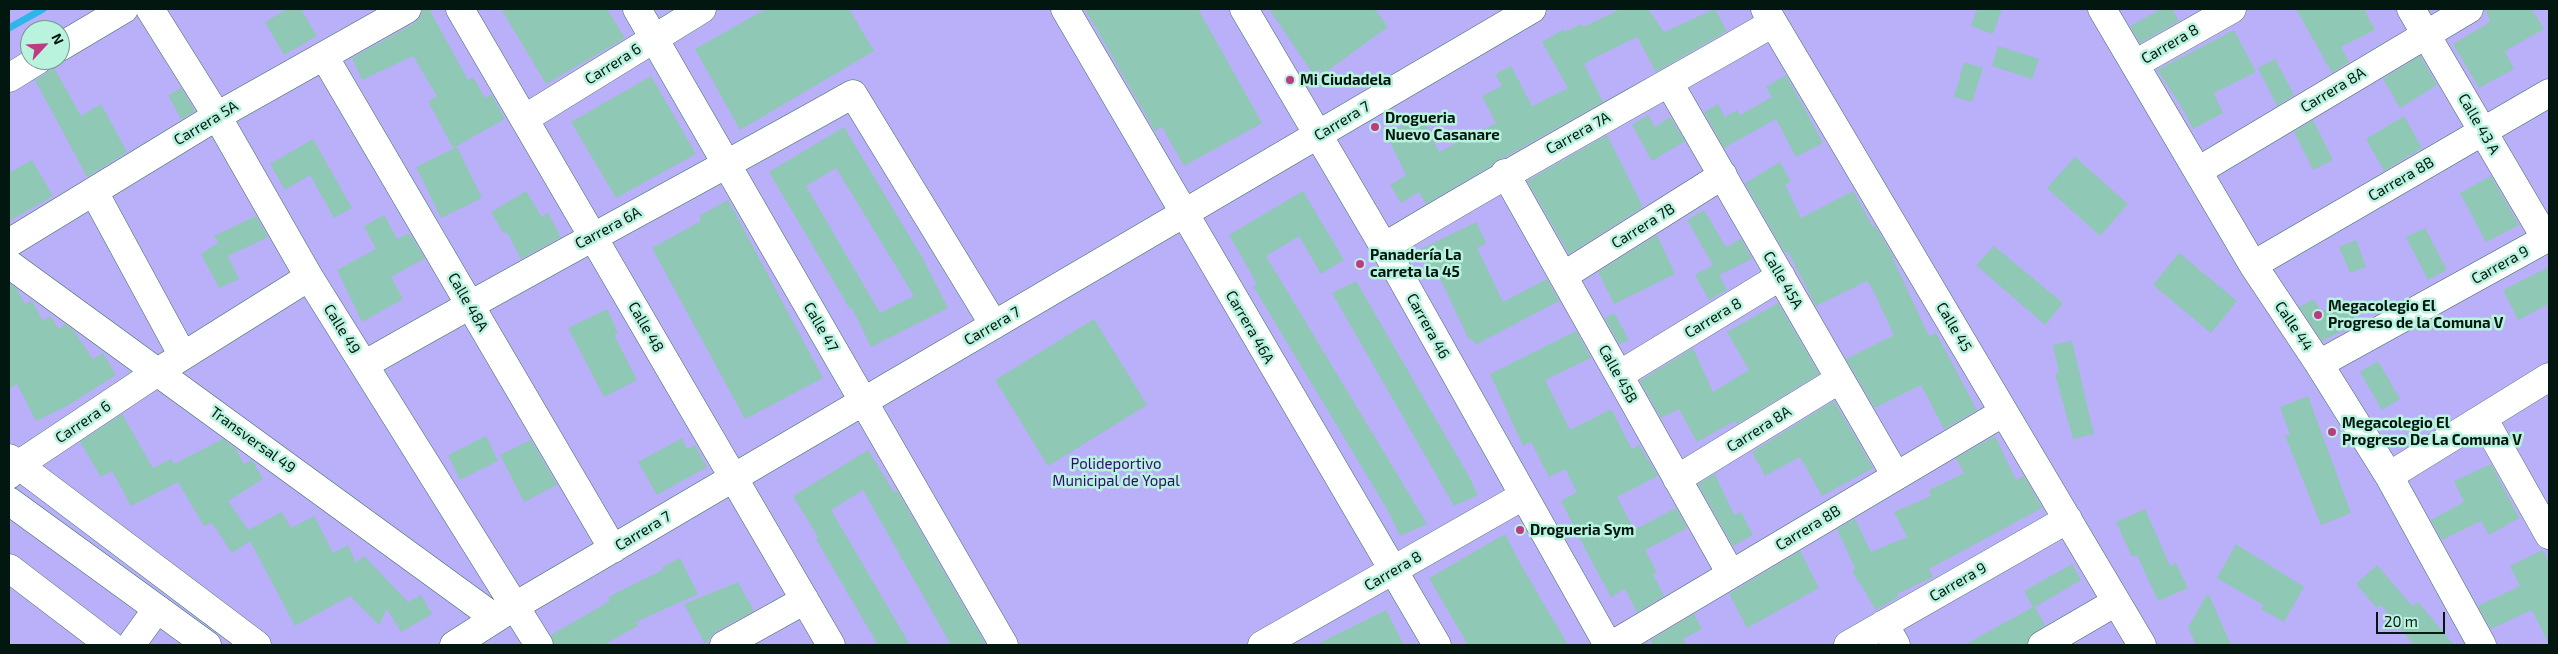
<!DOCTYPE html>
<html>
<head>
<meta charset="utf-8">
<style>
  body { margin:0 }
  #map { position:relative; width:2558px; height:654px; overflow:hidden; background:#b9f3de; font-family:"Exo 2",sans-serif }
  canvas { display:block }
  .frame { position:absolute; inset:0; border:10px solid #021710; pointer-events:none }
  .north { position:absolute; left:20px; top:20px; width:50px; height:50px; box-sizing:border-box; background:#b9f3de; border:1px solid #709b8c; border-radius:50%; rotate:65deg; font-size:14px; font-weight:700; line-height:20px; text-align:center; color:#021710 }
  .north::after { content:''; display:block; margin:auto; width:18px; height:22px; background:#bd3b83; clip-path:polygon(50% 0,100% 100%,50% 72%,0 100%) }
  .scale { position:absolute; left:2376px; top:612px; width:69px; height:22px; box-sizing:border-box; border:2px solid #021710; border-top:0; padding-left:6px; font-size:15px; line-height:18px; white-space:nowrap; color:#021710; -webkit-text-stroke:4px #b9f3de; paint-order:stroke }
</style>
</head>
<body>
<div id="map">
<canvas width="2558" height="654"></canvas>
<div class="frame"></div>
<div class="north">N</div>
<div class="scale">20 m</div>
</div>
<script>
const ctx = document.querySelector('canvas').getContext('2d');
ctx.lineJoin = 'round';
function fill(path, color) {
  ctx.fillStyle = color;
  ctx.fill(path, 'evenodd');
}
function stroke(path, color, width, dash) {
  ctx.strokeStyle = color;
  ctx.lineWidth = width;
  ctx.lineCap = dash ? 'butt' : 'round';
  ctx.setLineDash(dash || []);
  ctx.stroke(path);
}
function drawText(font, color, halo, rows, align = 'center') {
  ctx.font = font + ' "Exo 2",sans-serif';
  ctx.lineWidth = 5;
  ctx.setLineDash([]);
  ctx.textBaseline = 'middle';
  ctx.strokeStyle = halo;
  ctx.fillStyle = color;
  for (const [text, x, y, turn = 0] of rows) {
    ctx.save();
    ctx.translate(x, y);
    ctx.rotate((+turn || 0) * Math.PI / 180);
    ctx.textAlign = isNaN(turn) ? turn : align;
    if (halo) ctx.strokeText(text, 0, 0);
    ctx.fillText(text, 0, 0);
    ctx.restore();
  }
}
fill(new Path2D(`
  M9 9H2549V645H9ZM30 30H60V60H30Z`), '#bab0fa');
stroke(new Path2D(`
  M9 28 43 9`), '#2eb6ec', 7);
fill(new Path2D(`
  M287 9H301L317 36 284 55 265 22Z
  M429 9 468 80 473 77 485 98 491 94 505 119 453 148 428 101 437 96 413 56 362 80 352 58 415 23 420 17 423 10Z
  M501 9H607L625 38 546 84Z
  M766 9H849L874 51 740 130 695 49Z
  M1085 9H1198L1262 123 1184 166 1162 127 1155 131Z
  M1269 9H1375L1388 27 1323 74 1320 69 1313 74Z
  M1621 9H1648L1664 32 1715 9 1727 31 1656 72 1637 37 1598 56 1584 64 1603 102 1505 157 1497 160 1492 165 1426 204 1419 192 1401 203 1390 185 1406 175 1386 134 1422 117 1439 152 1496 123 1482 96 1502 86 1495 74 1511 66 1532 106 1568 88 1542 42 1564 29 1565 32 1581 24 1583 27Z
  M1977 9H2002L1993 34 1971 26Z
  M2161 9H2172L2179 21 2140 43 2130 26Z
  M2296 9H2364L2375 30 2341 47 2349 62 2332 73Z
  M2485 9H2532L2544 29 2505 51 2514 69 2479 88 2453 44 2490 22Z
  M2234 30 2256 72 2214 93 2223 113 2193 129 2180 104 2157 70Z
  M1998 46 2039 59 2032 79 1992 66Z
  M2420 56 2437 85 2400 108 2383 79Z
  M2275 59 2294 95 2277 106 2258 68Z
  M1964 62 1983 68 1972 102 1954 97Z
  M54 68 81 116 101 104 127 152 87 177 35 80Z
  M1786 75 1823 143 1796 157 1776 119 1724 148 1704 112 1718 104 1725 117 1737 110 1740 115 1772 97 1766 87Z
  M651 76 696 154 616 198 571 122Z
  M181 88 195 111 181 119 168 95Z
  M1648 115 1655 127 1670 117 1685 141 1652 161 1632 125Z
  M2404 116 2422 148 2384 171 2366 139Z
  M2313 120 2333 160 2313 170 2294 132Z
  M844 127 922 257 948 308 871 347 852 308 850 309 769 172ZM836 168 914 296 880 313 806 186Z
  M1607 135 1643 207 1569 254 1527 181Z
  M313 139 352 208 334 218 310 175 285 190 270 164Z
  M457 147 482 198 441 218 416 167Z
  M2075 157 2128 204 2100 236 2047 188Z
  M32 160 53 196 9 221V173Z
  M1780 162 1791 182 1785 185 1801 218 1853 191 1873 227 1875 226 1894 258 1893 259 1929 336 1936 333 1977 410 1944 429 1921 385 1875 408 1846 359 1894 335 1872 288 1867 281 1816 306 1788 252 1785 253 1745 183Z
  M2491 176 2519 225 2486 242 2460 193Z
  M526 191 542 217 548 213 561 237 521 259 507 232 504 234 491 212Z
  M1303 191 1344 260 1321 274 1299 236 1266 256 1427 524 1400 536 1387 509 1253 286 1257 284 1229 235Z
  M728 200 823 378 745 419 652 248 701 221 699 216Z
  M1704 210 1726 247 1741 239 1752 259 1719 275 1727 290 1709 300 1695 275 1713 265 1687 220Z
  M384 215 397 239 409 233 425 258 391 277 403 299 362 322 337 270 376 249 364 226Z
  M256 216 268 237 228 256 239 279 219 288 201 254 218 243 214 236Z
  M1476 222 1486 243 1477 248 1503 302 1547 279 1559 301 1475 345 1472 338 1469 340 1435 268 1430 271 1419 250Z
  M2425 228 2447 270 2428 280 2406 237Z
  M1657 235 1675 274 1614 304 1598 272Z
  M2356 240 2366 267 2350 273 2339 247Z
  M1994 246 2063 303 2045 325 1976 265Z
  M2179 253 2237 301 2211 333 2153 285Z
  M2549 267V304L2518 320 2503 290Z
  M1356 281 1467 473 1478 495 1454 506 1332 293Z
  M9 283 16 288 25 304 32 301 43 321 50 316 59 329 65 324 74 331 93 359 103 353 116 375 67 406 36 421 17 384 9 389Z
  M2314 299 2321 312 2345 300 2357 323 2322 341 2299 307Z
  M1778 303 1819 374 1737 424 1735 422 1731 423 1697 442 1679 409 1661 418 1640 381 1693 348 1713 392 1749 370 1727 332Z
  M607 309 618 333 614 335 637 380 604 397 568 328Z
  M1614 313 1629 340 1619 344 1605 318Z
  M1094 319 1147 405 1048 466 995 380Z
  M1576 331 1591 358 1545 380 1570 430 1611 409 1632 449 1639 445 1658 476 1617 497 1634 530 1676 508 1687 528 1645 550 1657 572 1653 574 1664 596 1637 612 1625 589 1611 597 1582 543 1561 501 1577 492 1565 469 1549 477 1531 442 1523 446 1490 374Z
  M2072 341 2094 434 2073 439 2055 374 2059 373 2053 345Z
  M2378 361 2400 399 2382 410 2360 372Z
  M2308 396 2351 513 2321 525 2285 436 2290 434 2280 407Z
  M1834 401 1873 468 1822 496 1800 457 1765 476 1752 452Z
  M122 414 153 468 171 459 174 464 223 439 235 448 244 464 252 460 263 479 228 501 248 530 282 512 291 528 314 516 333 553 348 545 356 563 364 556 408 602 421 595 432 614 401 632 387 609 379 625 350 596 295 626 250 541 232 553 212 523 204 526 178 482 131 506 112 471 101 477 80 442Z
  M486 436 498 461 460 480 448 455Z
  M1995 436 2016 480 2024 476 2042 508 1929 569 1933 577 1897 594 1898 597 1876 610 1852 571 1855 568 1837 529 1855 519 1871 552 1907 537 1894 512 1931 496 1929 490 1964 473 1956 458Z
  M682 438 687 449 695 445 707 467 657 495 638 462Z
  M531 440 557 485 524 502 500 455Z
  M868 450 894 492 897 491 986 645H951L863 490 831 510 910 645H878L816 539 818 537 793 496Z
  M2491 464 2519 518 2489 535 2481 521 2442 540 2431 520 2464 502 2454 481Z
  M1715 474 1734 515 1741 512 1753 535 1733 546 1698 484Z
  M2145 509 2170 566 2176 563 2188 588 2158 601 2137 555 2132 557 2116 522Z
  M1505 534 1521 565 1568 645H1468L1429 578Z
  M2236 544 2304 587 2284 622 2261 609 2263 605 2217 578Z
  M2543 550 2549 563V644L2532 610 2491 629 2478 606 2520 586 2510 566Z
  M1800 551 1819 588 1747 628 1729 594Z
  M680 558 698 594 636 622 638 626 603 645H554L551 635 610 601 608 597 663 570 662 567Z
  M2072 564 2081 580 2035 607 2045 625 2029 637 2026 645H1964L2033 607 2024 591Z
  M2377 565 2412 606 2418 602 2454 645H2414L2381 605 2377 608 2356 584Z
  M738 582 754 611 716 631 705 644 684 604Z
  M2208 593 2231 645H2196L2188 627Z
  M1386 610 1404 645H1315Z
  M1694 614 1702 629 1683 639 1687 645H1653L1651 640Z`), '#8fc8b4');
const minor = new Path2D(`
  M150 9 217 116 309 277 539 645
  M460 9 831 645
  M637 9 1004 645
  M1065 9 1437 645
  M1244 9 1384 247 1608 645
  M1765 9 2142 645
  M2102 9 2253 265 2319 364 2389 476 2482 645
  M2411 9 2546 239
  M60 47 124 9
  M324 56 613 549
  M2135 64 2232 9
  M9 78 38 60
  M1669 83 1896 476
  M524 119 702 9
  M2198 171 2469 9
  M1505 173 1731 574
  M94 192 183 356
  M9 243 217 116 407 9
  M1384 247C1512 169 1643 98 1773 23
  M9 264 495 618
  M2253 265 2549 93
  M1563 276 1723 175
  M2319 364 2549 237
  M364 365C526 272 691 185 853 94L994 325
  M1619 375 1781 276
  M2483 418 2549 535
  M9 475 18 465 159 371 309 277
  M2389 476 2549 377
  M1677 479 1840 379
  M9 568 110 645
  M1884 624 1896 645
  M131 645 157 609
  M454 645 515 606 1532 9
  M724 645 805 600
  M1262 645 1523 496
  M1612 645 2004 412
  M1848 645 2068 519
  M2042 645 2116 602`);
const major = new Path2D(`
  M9 458 257 645
  M9 501 207 645`);
stroke(minor, '#366e5c', 29);
stroke(major, '#366e5c', 29);
stroke(minor, '#fff', 28);
stroke(major, '#fff', 28);
for (const [x, y, r, color] of [
  [1290,80,5,"#bd3b83"],
  [1375,127,5,"#bd3b83"],
  [1360,264,5,"#bd3b83"],
  [2318,315,5,"#bd3b83"],
  [2332,432,5,"#bd3b83"],
  [1520,530,5,"#bd3b83"]
]) {
  const dot = new Path2D();
  dot.arc(x, y, r, 0, 2 * Math.PI);
  ctx.fillStyle = color;
  ctx.fill(dot);
  stroke(dot, '#b9f3de', 2);
}
drawText('15px', '#021710', '#b9f3de', [
  ["Carrera 8",2170,44,-30],
  ["Carrera 6",613,64,-32],
  ["Carrera 8A",2333,90,-31],
  ["Carrera 7",1342,121,-31],
  ["Carrera 5A",206,123,-31],
  ["Calle 43 A",2479,124,60],
  ["Carrera 7A",1578,133,-29],
  ["Carrera 8B",2401,179,-30],
  ["Carrera 7B",1643,226,-32],
  ["Carrera 6A",608,228,-28],
  ["Carrera 9",2500,265,-29],
  ["Calle 45A",1783,280,60],
  ["Calle 48A",468,302,60],
  ["Carrera 8",1713,318,-31],
  ["Carrera 7",992,326,-30],
  ["Carrera 46",1428,326,61],
  ["Calle 44",2294,326,56],
  ["Calle 48",646,327,60],
  ["Calle 47",821,327,60],
  ["Carrera 46A",1250,327,60],
  ["Calle 45",1954,327,59],
  ["Calle 49",342,329,58],
  ["Calle 45B",1618,374,61],
  ["Carrera 6",83,422,-34],
  ["Carrera 8A",1759,429,-32],
  ["Transversal 49",253,440,36],
  ["Carrera 8B",1808,528,-31],
  ["Carrera 7",643,531,-31],
  ["Carrera 8",1393,571,-30],
  ["Carrera 9",1958,582,-30]
]);
drawText('bold 15px', '#021710', '#b9f3de', [
  ["Mi Ciudadela",1300,80],
  ["Drogueria",1385,118],
  ["Nuevo Casanare",1385,135],
  ["Panadería La",1370,255],
  ["carreta la 45",1370,272],
  ["Megacolegio El",2328,306],
  ["Progreso de la Comuna V",2328,323],
  ["Megacolegio El",2342,423],
  ["Progreso De La Comuna V",2342,440],
  ["Drogueria Sym",1530,530]
], 'left');
drawText('15px', '#330875', '#b9f3de', [
  ["Polideportivo",1116,464],
  ["Municipal de Yopal",1116,481]
]);
</script>
</body>
</html>
